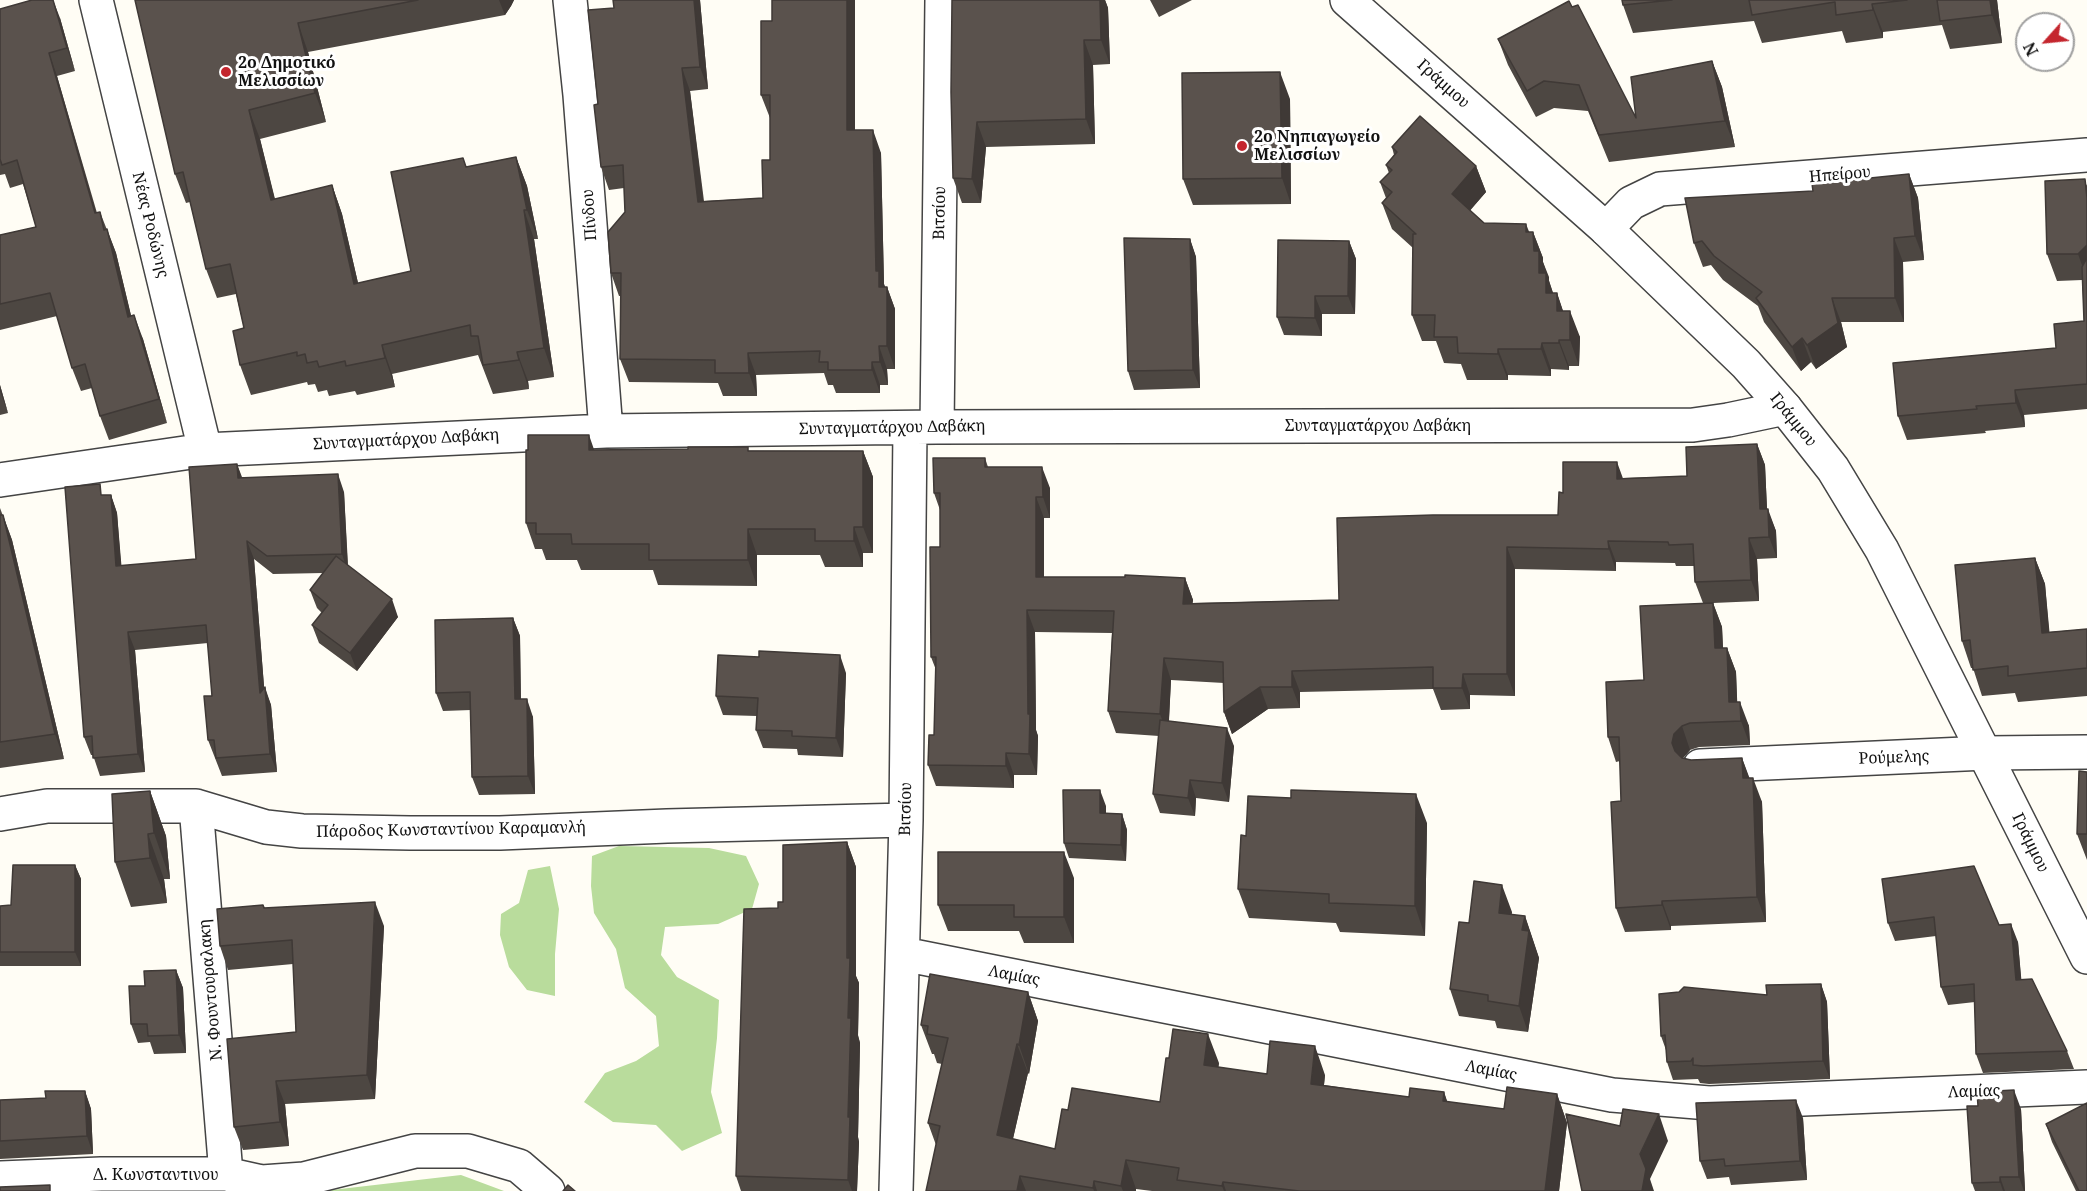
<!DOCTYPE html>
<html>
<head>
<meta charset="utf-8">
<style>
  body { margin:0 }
  #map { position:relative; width:2087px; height:1191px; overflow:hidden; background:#fffdf5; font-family:"Noto Serif",serif }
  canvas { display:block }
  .north { position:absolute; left:2015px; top:12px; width:60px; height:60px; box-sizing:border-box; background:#fff; border:2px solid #a0a0a0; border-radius:50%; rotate:243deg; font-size:16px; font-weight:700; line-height:24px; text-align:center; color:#111 }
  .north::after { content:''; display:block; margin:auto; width:21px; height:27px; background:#c4262e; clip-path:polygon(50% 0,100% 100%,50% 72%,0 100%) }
</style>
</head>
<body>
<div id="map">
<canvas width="2087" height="1191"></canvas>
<div class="north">N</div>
</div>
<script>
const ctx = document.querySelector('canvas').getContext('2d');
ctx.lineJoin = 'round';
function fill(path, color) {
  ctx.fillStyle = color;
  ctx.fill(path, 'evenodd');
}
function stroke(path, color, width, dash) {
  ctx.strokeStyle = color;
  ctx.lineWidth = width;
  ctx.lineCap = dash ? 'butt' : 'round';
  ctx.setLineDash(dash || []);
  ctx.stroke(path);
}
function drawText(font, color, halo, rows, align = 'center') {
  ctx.font = font + ' "Noto Serif",serif';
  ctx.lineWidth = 6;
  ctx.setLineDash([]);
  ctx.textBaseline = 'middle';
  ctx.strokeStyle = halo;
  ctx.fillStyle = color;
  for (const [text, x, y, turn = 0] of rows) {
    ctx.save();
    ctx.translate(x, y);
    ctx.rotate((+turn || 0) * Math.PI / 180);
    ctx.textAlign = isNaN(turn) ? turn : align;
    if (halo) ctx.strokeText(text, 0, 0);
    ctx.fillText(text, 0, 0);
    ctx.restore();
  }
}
fill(new Path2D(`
  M619 846 709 848 746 856 759 884 752 909 718 924 665 927 661 955 677 977 719 1000 717 1038 711 1092 722 1133 682 1151 656 1125 613 1122 584 1102 605 1073 636 1061 659 1046 656 1016 625 988 616 949 594 913 591 886 592 856Z
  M550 866 559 909 555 954V996L527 990 509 967 500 935 501 914 519 903 528 870Z
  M461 1175 504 1191H323Z`), '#b9dc9c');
const minor = new Path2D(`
  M96 0 205 450
  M570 0 580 95 606 431
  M1606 229 1631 203 1660 189 2087 155
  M937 427 942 0
  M0 480 205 450 606 431 937 427 1693 425 1728 420 1785 408
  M1700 766 1986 753 2087 752
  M196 806 226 1174
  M0 814 47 806H196L266 827 302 831 410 833H500L667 826 906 820
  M903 954 1612 1095 1709 1103 2087 1087
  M0 1178 101 1174H226L262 1182 304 1179 415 1151H468L519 1166 548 1191
  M896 1191 906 820 910 428`);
const tertiary = new Path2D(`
  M1347 0 1606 229 1746 364 1785 408 1833 469 1882 550 2087 957`);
stroke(minor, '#444', 36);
stroke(tertiary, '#444', 36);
stroke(minor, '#fff', 33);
stroke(tertiary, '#fff', 33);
fill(new Path2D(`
  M135 0H514L511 6 505 15 308 52 326 122 260 139 275 199 332 185 342 214 358 283 411 271 467 167 516 157 527 186 538 239H534L554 377 528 381 529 389 493 394 478 355 392 374 395 387 357 395 355 391 329 396 327 390 318 392 315 384 308 385 307 382 251 395 240 365 244 328 236 294 217 298 206 269 190 202 186 203 175 174Z
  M700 0 708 89 690 91 704 201 763 198 770 160V118L761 95 772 21 855 0V130L881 153 884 284 885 287H887L895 309V369H887L888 385H880V393H836L833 385H828L824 373 756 375 757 396H723L718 383 629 382 620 359 621 296H619L611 273 625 212 624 188 609 190 601 167 598 104 614 8Z
  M952 0H1105L1108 8 1110 64 1093 65 1095 144 986 147 981 203H962L953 178Z
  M1150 0H1192L1159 17Z
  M1622 0H1997L2002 43 1950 49 1942 25 1883 32V38L1846 43 1842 31 1762 43 1754 21 1633 33 1623 5Z
  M1569 1 1636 118 1712 61 1722 87 1735 147 1609 162 1588 111 1554 108 1536 117 1508 65 1498 39Z
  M0 9 60 18 75 71 57 76 97 213 100 212 116 253 131 316 143 339 167 423 109 440 100 416 92 388 81 391 72 368 57 316 0 330V235L36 227 23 184 10 188 5 174 0 175Z
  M1290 99 1291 204 1193 205 1183 179Z
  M1392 147 1476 166 1486 192 1470 210 1484 223 1529 232H1533L1543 258V262L1553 293H1557L1563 311 1580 337 1579 366H1569V370L1551 369V376L1508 375V380H1467L1461 364 1444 363 1436 341H1422L1412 315 1413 248 1392 229 1382 203 1386 198 1380 182 1389 173 1386 165 1394 155Z
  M1909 174 1918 198 1924 260 1903 262 1904 322H1841L1847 347 1816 369 1811 362 1801 371 1764 322 1758 306 1723 280 1711 265 1703 267 1694 243 1813 191Z
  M2087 184V409L2024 415 2025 427 1985 431 1986 433 1907 440 1898 416 2056 348 2084 321 2082 280 2057 281 2047 254Z
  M1190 239 1196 257 1200 388 1134 390 1128 371Z
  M1349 241 1356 259 1355 314H1322V336L1284 335 1277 317Z
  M0 385 8 413 0 415Z
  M1757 444 1765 465 1767 509 1776 531 1777 558 1757 559 1759 601 1713 603 1722 627 1723 648H1727L1736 672 1737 702 1749 726 1750 745 1699 747 1690 750 1683 758 1691 760 1742 758 1749 778 1762 802 1766 922 1671 926V930L1625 932 1616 908 1621 801 1620 761 1616 762 1608 737 1644 680 1703 603 1695 582 1694 566H1676L1675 563 1616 562V571L1515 569V696L1470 695V709L1441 710 1433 689 1300 692V708L1268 709 1232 734 1224 712V683L1171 680 1169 721 1234 746 1229 802 1196 798 1195 816 1160 813 1153 794 1159 736 1116 733 1108 711 1112 633 1035 632 1036 730 1038 736 1037 775H1014V788L936 786 928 765 934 735 936 670 931 657 940 547V510L934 493 985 458 988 467 1050 488V518H1044V577L1185 578 1193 600 1192 603 1339 600 1558 515 1563 493 1623 478 1687 476Z
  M528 450 863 451 873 477V553H863V567H825L820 555H757V586L658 585 653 570H581L577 560H546L542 549H535L526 523Z
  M237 464 242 477 344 492 348 565 398 617 357 671 319 643 312 625 322 613 317 608 310 590 323 573 273 574 254 559 264 687 271 705 277 772 222 776 208 740 212 696 208 643 135 650 145 772 100 776 93 755H91L84 737 104 495H111L117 513 121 566 196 559Z
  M0 508 12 540 64 759 0 768Z
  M2035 558 2045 584 2049 632 2087 629V696L2018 702 2015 693 1982 696 1973 668H1971L1962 641Z
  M513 618 520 636 521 699 533 717 535 794 479 795 472 777 471 710 443 711 436 693Z
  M846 673 843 757 798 755 797 749 763 748 756 730 757 716 723 715 716 696Z
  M2087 772V860L2077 834Z
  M150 791 166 836 170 879H164L167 903 131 907 115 862Z
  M1106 806V813L1122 814 1127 830 1126 861 1069 858 1064 843Z
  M1427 823 1425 936 1340 932 1336 923 1249 918 1238 889 1246 836Z
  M847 842 856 867V976L859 983 858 1036 860 1043 858 1137 859 1142 857 1191H741L736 1176 778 908 783 902Z
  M75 865 81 879V966H0V906L11 905Z
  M1074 878V943H1024L1019 931H948L938 905Z
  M1882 879 1999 925 2018 942 2021 979 2067 1051 2074 1069 1983 1073 1976 1054 1975 1002 1948 1005 1941 987 1936 936 1895 941 1888 923Z
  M263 905 265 908 384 926 375 1099 285 1104 289 1146 243 1150 234 1127 296 1032 293 964 228 970 220 946Z
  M1512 912 1511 915 1525 916 1539 958 1528 1032 1497 1028 1495 1021 1459 1016 1450 989 1469 923Z
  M176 970 183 988 186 1053 154 1054 150 1042 138 1043 131 1024 145 986Z
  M1821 984 1827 1002 1830 1079 1709 1084 1700 1083 1698 1079 1673 1080 1667 1062 1666 1050 1661 1036 1767 995Z
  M1028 992 1038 1021 1029 1074 1028 1073 1013 1139 1055 1149 1068 1110 1160 1102 1219 1063 1218 1067 1267 1074 1325 1075 1324 1085 1409 1097 1444 1092 1447 1102 1504 1109 1557 1094 1567 1123 1559 1191H1152L1136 1189V1191H926L936 1145 928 1123 942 1064 937 1063 934 1054H932L921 1025Z
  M85 1091 91 1109 93 1154 0 1159V1100L46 1098Z
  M2021 1109 2025 1191H1975L1972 1183Z
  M1803 1118 1807 1180 1731 1185 1729 1177 1707 1179 1700 1161Z
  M2046 1124 2087 1191H2076L2052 1142Z`), '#4d4742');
fill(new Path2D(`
  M53 0 60 18 75 71 67 48Z
  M499 0H514L511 6 505 15Z
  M694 0H700L708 89 700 67Z
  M847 0H855V153L847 130Z
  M1100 0H1105L1108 8 1110 64 1101 40Z
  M1990 0H1997L2002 43 1992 15Z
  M1872 4 1883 32V38L1873 10Z
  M298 23 308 52 326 122 315 93Z
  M1084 40 1093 65 1095 144 1086 119Z
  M49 53 57 76 103 237 95 213Z
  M1712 61 1722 87 1735 147 1725 121Z
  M682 68 690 91 706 224 698 202Z
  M1280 72 1290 99 1291 204 1282 178Z
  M249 110 260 139 282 229 271 200Z
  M977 122 986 147 981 203 972 179Z
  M873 130 881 153 884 284 887 293V287L895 309V369L887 346 879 287 876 271Z
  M516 157 527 186 538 239 527 210Z
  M1476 166 1486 192 1462 220 1452 194Z
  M1909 174 1918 198 1924 260 1915 236Z
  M332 185 342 214 365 313 354 284Z
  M524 210 534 239 554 377 544 348Z
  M1526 224 1534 244 1533 232 1543 258V262L1549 277V281L1555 299V319L1539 273 1526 232Z
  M107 229 116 253 137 340 128 317Z
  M1894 238 1903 262 1904 322 1895 298Z
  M1190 239 1196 257 1200 388 1193 370Z
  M1349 241 1356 259 1355 314 1348 296Z
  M2087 245V279L2078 254Z
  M1557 293 1566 320 1557 311Z
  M1315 296 1322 314V336L1315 318Z
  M1832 298 1841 322 1847 347 1816 369 1807 345Z
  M1570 311 1580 337 1579 366 1570 340Z
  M134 315 143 339 167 423 159 399Z
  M1802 338 1811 362 1801 371 1792 347Z
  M1559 340 1569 366V370L1559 343Z
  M1542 343 1551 369V376L1541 349Z
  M382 345 392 374 395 387 385 358Z
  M879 346 887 369 888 385 880 362Z
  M1498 349 1508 375V380L1498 354Z
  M517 352 528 381 529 389 519 360Z
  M748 353 756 375 757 396 749 373Z
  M872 362 880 385V393L872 370Z
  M0 385 8 413 0 391Z
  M2015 390 2024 415 2025 427 2016 403Z
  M589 435 598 461 589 450Z
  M1757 444 1765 465 1768 531 1760 509Z
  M863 451 873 477V553L863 527Z
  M1617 462 1625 484 1617 479Z
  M237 464 243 482 238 478Z
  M1042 467 1050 488V518L1043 497Z
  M338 474 344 492 348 572 342 554Z
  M111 495 117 513 123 584 116 566Z
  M1036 497 1044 518V599L1036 577Z
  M1768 509 1776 531 1777 558 1769 537Z
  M3 515 12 540 64 759 55 734Z
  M854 527 863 553V567L854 541Z
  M748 529 757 555V586L748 560Z
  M1749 538 1757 559 1759 601 1751 580Z
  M247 541 254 559 266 711 260 693Z
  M1608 541 1616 562V571L1609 549Z
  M1507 547 1515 569V696L1507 674Z
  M2035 558 2045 584 2052 659 2042 633Z
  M1185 578 1193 600 1191 625 1183 604Z
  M392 599 398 617 357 671 350 653Z
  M1713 603 1722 627 1724 672 1715 648Z
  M1027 610 1035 632 1036 730 1038 736 1037 775 1029 754 1028 714Z
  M513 618 520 636 521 717 515 699Z
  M128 632 135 650 145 772 138 754Z
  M1727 648 1736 672 1738 721 1729 702Z
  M840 655 846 673 843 757 836 738Z
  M1164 658 1171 680 1168 736 1160 714Z
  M1292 671 1300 692V708L1292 687Z
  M1463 674 1470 695V709L1462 688Z
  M265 687 271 705 277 772 270 754Z
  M1260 687 1268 709 1232 734 1224 712Z
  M527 699 533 717 535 794 528 776Z
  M1740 702 1749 726 1750 745 1741 721Z
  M1682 726 1690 750 1683 758 1681 767 1672 743 1674 734Z
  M1227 728 1234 746 1229 802 1222 783Z
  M1006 753 1014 775V788L1006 766Z
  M1742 758 1751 782 1743 778Z
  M1753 778 1762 802 1766 922 1757 897Z
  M1190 780 1196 798 1195 816 1188 798Z
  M1100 790 1106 806V829L1100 813Z
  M150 791 166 836 170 879 154 833Z
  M1416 794 1427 823 1425 936 1415 906Z
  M1122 814 1127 830 1126 861 1121 845Z
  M148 834 164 879 167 903 150 858Z
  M847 842 856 867V976L859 983 858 1035 860 1043 858 1137 859 1142 857 1191H852L848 1180V1018Z
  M1064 852 1074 878V943L1064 917Z
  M75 865 81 879V966L75 952Z
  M1502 885 1512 912 1508 939 1499 913Z
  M1662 901 1671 926V930L1662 905Z
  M375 902 384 926 375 1099 367 1075Z
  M1525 916 1539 958 1528 1032 1519 1006 1522 930Z
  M2011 924 2018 942 2023 998 2016 980Z
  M176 970 183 988 186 1053 179 1035Z
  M1821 984 1827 1002 1830 1079 1823 1061Z
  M1028 992 1038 1021 1029 1074 1019 1045Z
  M1208 1034 1219 1063 1215 1094 1204 1065Z
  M1017 1044 1028 1073 1007 1164 997 1135Z
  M1315 1046 1325 1075 1321 1113 1311 1084Z
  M276 1081 285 1104 289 1146 280 1122Z
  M2014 1090 2021 1109 2025 1191H2024L2019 1177Z
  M85 1091 91 1109 93 1154 87 1136Z
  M1444 1092 1454 1121 1443 1101Z
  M1557 1094 1567 1123 1559 1191H1545Z
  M1796 1100 1803 1118 1807 1180 1800 1161Z
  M1659 1114 1668 1141 1650 1179 1654 1191H1642L1640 1154Z
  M1126 1160 1136 1189V1191H1123L1121 1186Z
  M1020 1176 1026 1191H1017Z
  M2000 1177 2005 1191H2003L2000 1182Z
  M1094 1181 1097 1191H1094L1093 1188Z
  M1223 1182 1226 1191H1224L1222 1186Z`), '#3f3936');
const building = new Path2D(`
  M32 0H53L67 48 49 53 95 213 100 212 104 230 107 229 128 317 134 315 159 399 100 416 85 364 72 368 50 293 0 304V235L36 227 17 160 2 165 0 159V9Z
  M135 0H418L298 23 315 93 249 110 271 200 332 185 354 284 411 271 391 172 463 158 466 167 516 157 527 210H524L544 348 517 352 519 360 483 365 478 336H471L470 325 382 345 385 358 346 366 345 361 319 367 317 361 307 363 305 354 297 356V352L240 365 233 331 244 328 230 264 206 269 183 172 175 174Z
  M613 0H694L700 67 682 68 698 202 763 198 762 160H770V95H761V21H772V0H847V130H873L876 271H879V287H887V346H879L880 362H872V370H828V362H819L820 351 748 353 749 373H715V360L620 359 621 273H611L608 232 625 212 623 165 601 167 594 105 598 104 588 10 614 8Z
  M952 0H1100L1101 40H1084L1086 119 977 122 972 179 953 178 951 92Z
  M1622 0H1672L1623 5Z
  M1749 0H1907L1872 4 1873 10 1836 15 1835 2 1752 15Z
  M1937 0H1990L1992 15 1940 21Z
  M1569 1 1572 7 1578 5 1636 118 1631 77 1712 61 1725 121 1599 135 1579 85 1544 81 1527 91 1498 39Z
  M1280 72 1282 178 1183 179 1182 73Z
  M1420 116 1476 166 1452 194 1484 223 1526 224V232H1533L1534 251H1539V273H1546V293H1557V311H1570V340H1559V343H1542L1541 349H1498V354L1458 353 1457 337H1434L1435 315H1412L1413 234H1416L1382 203 1392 192 1380 182 1392 170 1386 165 1397 152 1392 147Z
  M1909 174 1915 236 1894 238 1895 298H1832L1838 323 1807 345 1802 338 1792 347 1756 298 1762 292 1714 256 1702 241 1694 243 1685 198 1813 191 1812 184Z
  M2085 179 2087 198V245L2078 254H2047L2045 181Z
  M1124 238 1190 239 1193 370 1128 371Z
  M1278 240 1349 241 1348 296H1315V318L1277 317Z
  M2087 258V384L2015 390 2016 403 1976 406 1977 409 1898 416 1893 363 2056 348 2054 324 2084 321 2082 267Z
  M528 435H589V450L688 449V447H748V451H863V527H854V541H815V529H748V560H649V544H572L571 534H536V523H526V450H528Z
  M1757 444 1760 509H1768L1769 537 1749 538 1751 580 1695 582 1693 544 1669 545 1668 542 1608 541 1609 549 1507 547V674H1463L1462 688H1433V667L1292 671V687H1260L1224 712 1223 662 1164 658 1160 714 1108 711 1114 611 1027 610 1028 714H1030L1029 754 1006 753V766L928 765 929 735H934L936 657H931L930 547H940V493H934L933 458H985V467H1042L1043 497H1036V577H1125V575L1185 578 1183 604 1339 600 1337 518 1433 515H1558L1559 492 1563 493V462H1617V479L1687 476 1686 447Z
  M237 464 238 478 338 474 342 554 267 556 247 541 260 693 265 687 270 754 216 758 214 740H208L204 696H212L206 625 128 632 138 754 93 758 92 736 84 737 65 487 100 484 101 495H111L116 566 196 559 189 467Z
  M0 515H3L55 734 0 742Z
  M336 556 392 599 350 653 312 625 328 605 310 590Z
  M2035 558 2042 633 2087 629V668L2008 676V666L1973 670 1970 640 1962 641 1955 565Z
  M1713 603 1715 648H1727L1729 702H1740L1741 721 1690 723 1682 726 1674 734 1672 743 1675 751 1682 758 1691 760 1742 758 1743 778H1753L1757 897 1662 901V905L1616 908 1611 802 1621 801 1619 737H1608L1606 682 1644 680 1640 606Z
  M513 618 515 699H527L528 776 472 777 470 692 436 693 435 620Z
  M759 651 840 655 836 738 792 736V731L756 730 758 698 716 696 718 655 759 657Z
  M1160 720 1227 728 1222 783 1190 780 1188 798 1153 794Z
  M2079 771 2087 772V834H2077Z
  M1063 790H1100V813L1122 814 1121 845 1064 843Z
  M1291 790 1416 794 1415 906 1329 903V894L1238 889 1241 835 1246 836 1248 796 1291 798Z
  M150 791 154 833 148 834 150 858 115 862 112 794Z
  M847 842V958H850L848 1018H851L848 1117H850L848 1180 736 1176 744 909 778 908V902H783V845Z
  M938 852H1064V917H1014V905H938Z
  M13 865H75V952H0V906L11 905Z
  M1974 866 1999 925 2011 924 2016 980 2032 979 2067 1051 1976 1054 1974 984 1941 987 1934 917 1888 923 1882 879Z
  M1474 881 1502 885 1499 913 1525 916 1522 930 1529 931 1519 1006 1488 1001V995L1450 989 1459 922 1469 923Z
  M375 902 367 1075 276 1081 280 1122 234 1127 227 1039 296 1032 292 940 220 946 217 909 263 905 264 908Z
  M176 970 179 1035 148 1036 147 1024H131L129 986H145L144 971Z
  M930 974 1028 992 1019 1045 1017 1044 997 1135 1055 1149 1062 1109 1068 1110 1072 1088 1160 1102 1166 1058H1169L1173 1029 1208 1034 1204 1065 1267 1074 1270 1041 1315 1046 1311 1084 1409 1097 1410 1088 1444 1092 1443 1101 1504 1109 1507 1087 1557 1094 1545 1191H1299L1223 1182 1222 1186 1177 1180 1179 1168 1126 1160 1121 1186 1094 1181 1093 1188 1020 1176 1017 1191H926L940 1126 928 1123 948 1038 927 1034 928 1026 921 1025Z
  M1821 984 1823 1061 1703 1066 1693 1065V1058L1691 1061 1667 1062 1665 1035 1661 1036 1659 994 1679 992 1684 987 1767 995 1766 985Z
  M2014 1090 2019 1177H2000V1182L1972 1183 1967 1106H1978L1977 1092Z
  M45 1091H85L87 1136 0 1141V1100L46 1098Z
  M1796 1100 1800 1161 1725 1166 1724 1159 1700 1161 1696 1103Z
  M2087 1103V1191H2079L2046 1124Z
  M1623 1109 1659 1114 1640 1154 1646 1169 1642 1191H1582L1566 1114 1620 1126Z
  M50 1185V1191H0V1187Z
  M568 1185 575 1191H563Z`);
fill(building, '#5a524d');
stroke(building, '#3f3936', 1.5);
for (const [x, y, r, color] of [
  [226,72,6,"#c4262e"],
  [1242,146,6,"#c4262e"]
]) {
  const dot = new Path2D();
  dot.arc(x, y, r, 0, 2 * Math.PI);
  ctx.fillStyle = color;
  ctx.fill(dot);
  stroke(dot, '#fff', 2);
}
drawText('bold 16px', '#111', '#fff', [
  ["2ο Δημοτικό",238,63],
  ["Μελισσίων",238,81],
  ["2ο Νηπιαγωγείο",1254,137],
  ["Μελισσίων",1254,155]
], 'left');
drawText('16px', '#111', '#fff', [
  ["Γράμμου",1443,84,42],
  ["Ηπείρου",1840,175,-5],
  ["Βιτσίου",940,213,-89],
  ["Πίνδου",590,215,-94],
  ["Νέας Ροδώνης",150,225,76],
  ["Γράμμου",1793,420,51],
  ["Συνταγματάρχου Δαβάκη",1378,426],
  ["Συνταγματάρχου Δαβάκη",892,428,-1],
  ["Συνταγματάρχου Δαβάκη",406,440,-3],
  ["Ρούμελης",1894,758,-2],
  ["Βιτσίου",906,809,-89],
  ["Πάροδος Κωνσταντίνου Καραμανλή",451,830,-1],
  ["Γράμμου",2030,843,64],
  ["Λαμίας",1014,976,11],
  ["Ν. Φουντουραλακη",211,990,-95],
  ["Λαμίας",1491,1071,11],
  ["Λαμίας",1974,1092,-2],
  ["Δ. Κωνσταντινου",156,1175]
]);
</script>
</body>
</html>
